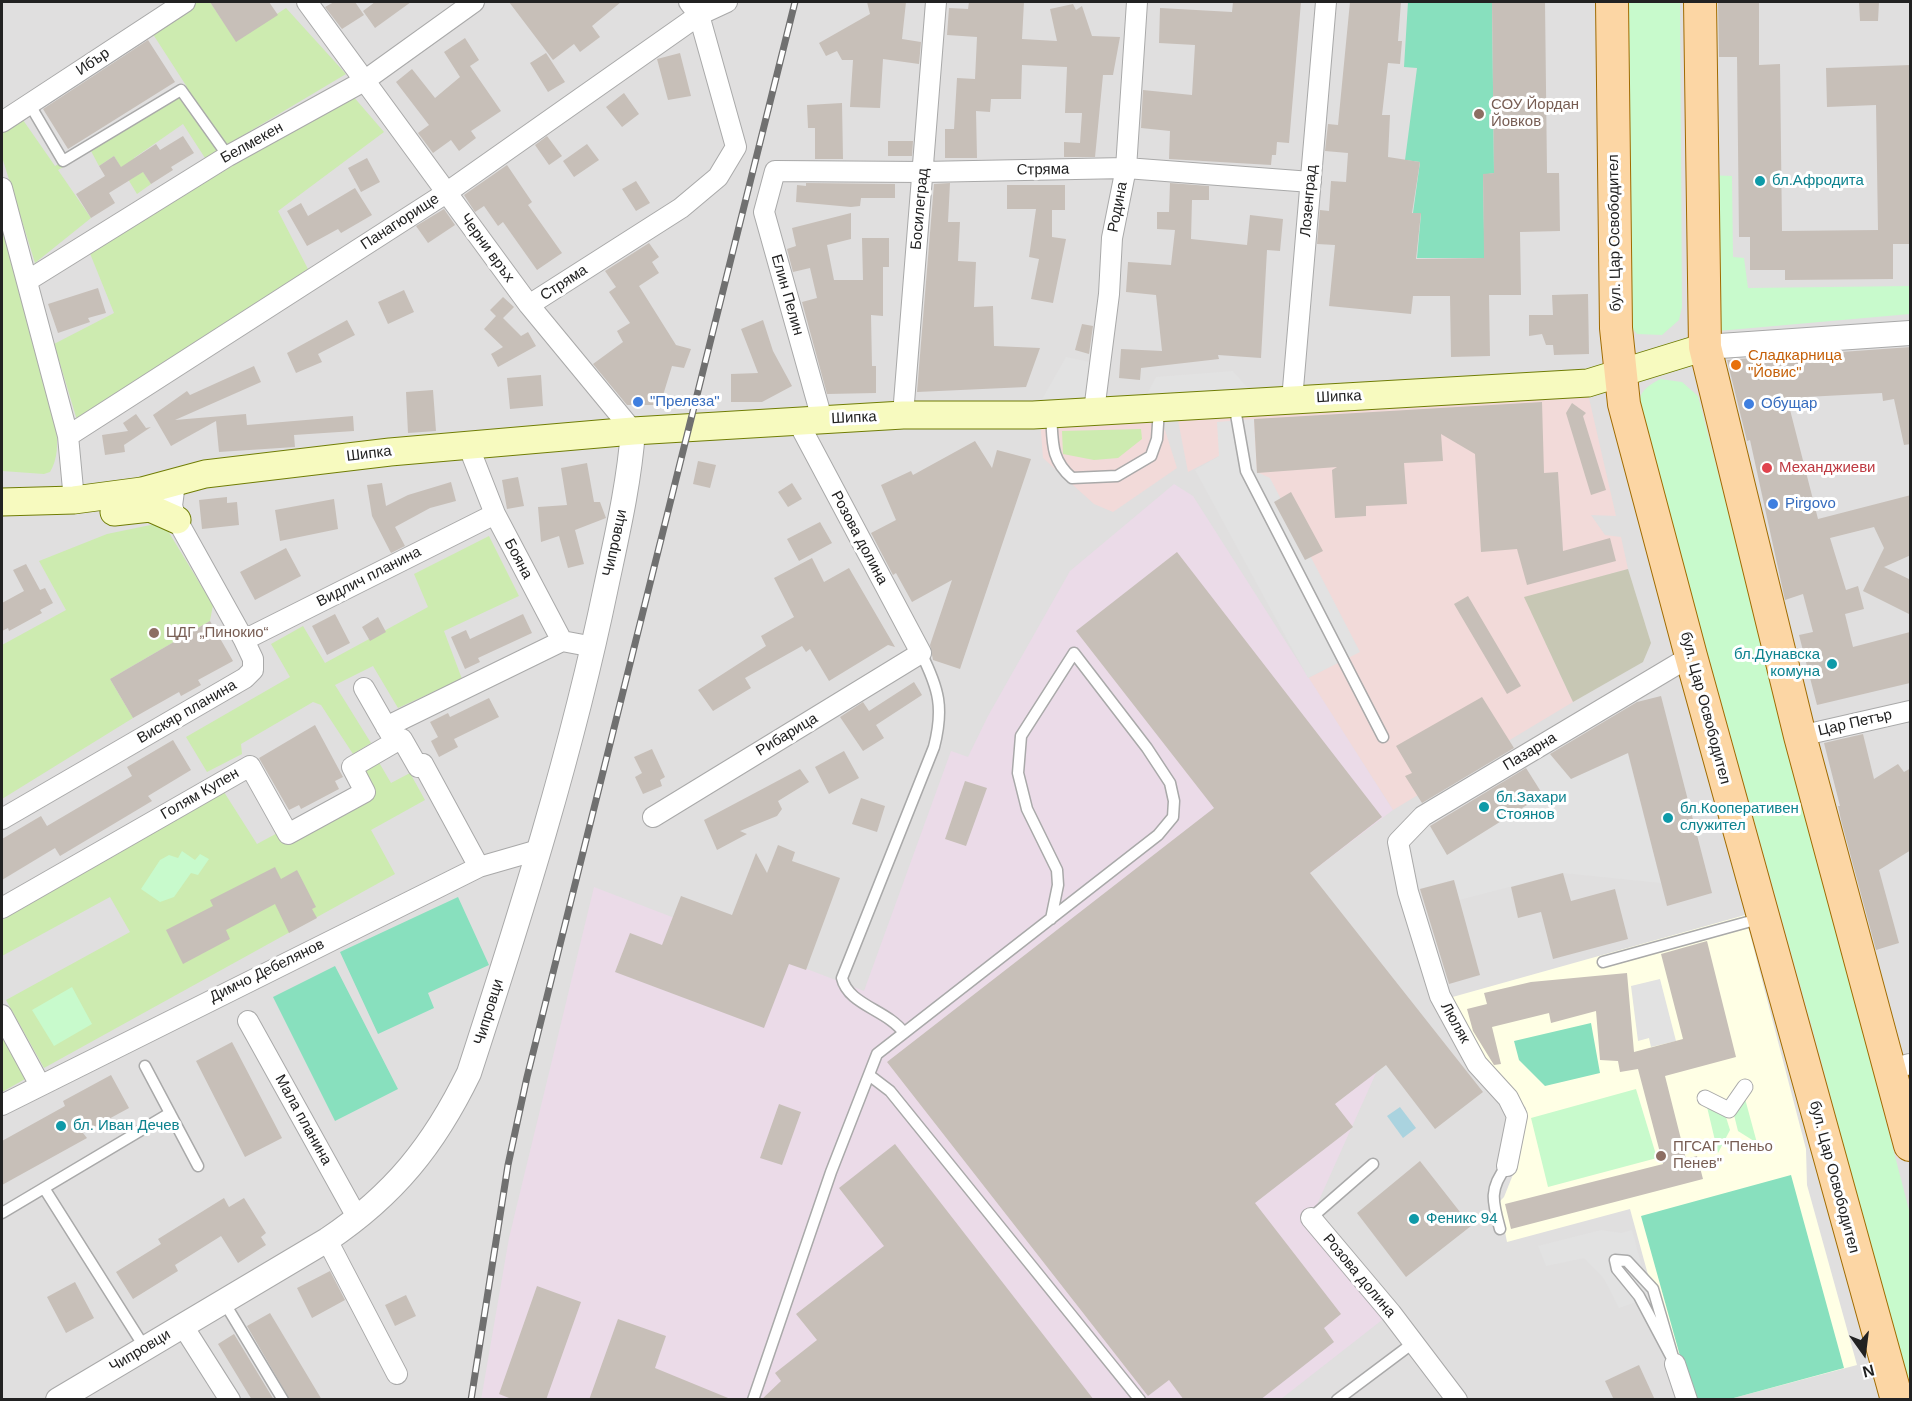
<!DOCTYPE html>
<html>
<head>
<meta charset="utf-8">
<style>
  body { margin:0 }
  #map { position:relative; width:1912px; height:1401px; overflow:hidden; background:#f2efe9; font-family:Helvetica,sans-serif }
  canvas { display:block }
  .frame { position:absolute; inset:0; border:3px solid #222; pointer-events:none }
  .north { position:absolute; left:1834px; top:1323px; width:60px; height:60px; -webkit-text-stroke:4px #fff; paint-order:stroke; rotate:166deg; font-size:16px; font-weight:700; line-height:24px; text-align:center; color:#222 }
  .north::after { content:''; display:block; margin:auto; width:21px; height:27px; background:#222; clip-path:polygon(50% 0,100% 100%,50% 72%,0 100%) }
</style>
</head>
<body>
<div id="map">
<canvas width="1912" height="1401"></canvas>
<div class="frame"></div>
<div class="north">N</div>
</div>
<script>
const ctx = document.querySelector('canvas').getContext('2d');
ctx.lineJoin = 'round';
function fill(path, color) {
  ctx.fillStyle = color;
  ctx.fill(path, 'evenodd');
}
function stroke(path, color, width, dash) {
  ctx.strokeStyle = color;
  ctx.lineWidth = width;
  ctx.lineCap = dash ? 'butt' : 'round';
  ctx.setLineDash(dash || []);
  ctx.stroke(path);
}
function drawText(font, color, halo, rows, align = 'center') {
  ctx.font = font + ' Helvetica,sans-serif';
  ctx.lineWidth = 6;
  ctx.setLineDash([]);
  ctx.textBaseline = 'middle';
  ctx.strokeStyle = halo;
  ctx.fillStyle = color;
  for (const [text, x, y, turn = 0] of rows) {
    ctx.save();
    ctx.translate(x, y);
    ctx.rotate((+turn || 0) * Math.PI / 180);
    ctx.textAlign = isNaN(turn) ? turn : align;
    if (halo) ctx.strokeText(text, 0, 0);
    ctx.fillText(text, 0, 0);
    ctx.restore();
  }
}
fill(new Path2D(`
  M2 2H1910V1399H2Z`), '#e0dfdf');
fill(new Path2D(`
  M1586 385 1616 516 1591 515 1605 535 1621 537 1628 569 1525 598 1573 702 1393 810 1308 678 1337 663 1219 456 1188 472 1176 410Z
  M1163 411 1164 427 1177 468 1113 512 1094 504 1043 458 1040 419Z`), '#f2dad9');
fill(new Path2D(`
  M1174 484 1193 496 1393 810 1252 917 1376 1073 1311 1218 1391 1313 1281 1399 481 1400 509 1238 594 887 864 991 951 751 968 757 988 716 1070 571Z`), '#ebdbe8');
fill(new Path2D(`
  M1745 915 1806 1149 1807 1185 1857 1365 1730 1399H1682L1630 1209 1507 1242 1499 1202 1504 1197 1514 1172 1526 1108 1479 1061 1449 998Z`), '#ffffe5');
fill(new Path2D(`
  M1628 569 1651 643 1643 662 1573 702 1524 597Z`), '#c7c7b4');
fill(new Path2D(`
  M195 2H210L236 41 286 8 346 74 205 158 183 124 134 158 151 184 137 194 114 156 99 166 91 151 58 170 91 218 35 263 2 157V133L23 120 55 166 187 87 149 28Z
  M352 95 384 132 278 211 308 269 77 420 54 344 114 313 89 251Z
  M2 223 56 428C58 443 58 459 50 472L44 474 2 471Z
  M1141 429 1142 439 1118 458 1094 460 1063 454 1062 431Z
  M160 523 168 531 213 605 210 621 110 679 133 718 2 799V645L66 610 39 561 107 534Z
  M489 536 519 596 444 631 462 679 398 708 373 666 335 685 371 743 353 754 321 705 313 702 241 744 242 754 207 772 186 737 290 677 271 644 303 626 325 663 428 607 414 574Z
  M377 759 391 783 410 773 425 800 371 830 395 874 44 1068 6 1000 130 932 110 897 2 956V920L224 792 257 844 368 784 360 769Z
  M2 1032 27 1078 2 1092Z`), '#cdebb0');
fill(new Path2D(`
  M1628 2H1680L1682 307 1679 320 1662 335 1637 334 1629 325 1626 297Z
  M1707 175 1732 176 1733 257 1744 258 1748 288 1910 286V314L1718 331Z
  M1660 379 1682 382 1698 396 1910 1214V1389C1875 1269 1845 1148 1812 1027 1754 819 1695 611 1639 402 1641 389 1650 385 1660 379Z
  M182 851 195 860 200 854 209 859 198 875 191 873 174 897 160 902 141 889 160 860 169 855 178 858Z
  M72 987 92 1024 54 1046 32 1010Z
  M1636 1089 1657 1158 1548 1187 1531 1118Z
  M1744 1095 1757 1143 1738 1131 1733 1111Z
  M1707 1107 1725 1114 1730 1130 1718 1153Z`), '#c8facc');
fill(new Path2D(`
  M1408 2H1492L1494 173 1483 175 1484 232 1490 258H1417L1421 214 1413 213 1420 162 1405 160 1417 68 1404 67Z
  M458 897 489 965 428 993 434 1008 378 1034 340 952Z
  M335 966 398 1089 335 1121 273 997Z
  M1591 1023 1600 1073 1545 1086 1519 1060 1514 1041Z
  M1791 1175 1844 1368 1730 1399H1692L1641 1216Z`), '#88e0be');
fill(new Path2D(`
  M1066 357 1099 364 1094 411 1033 415Z
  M1233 371 1260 402 1139 409 1156 377Z
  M1254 419 1257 472 1270 478 1360 652 1308 678 1195 470 1219 456 1217 422Z
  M1543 746 1571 779 1628 753 1661 883 1563 873 1459 900 1453 880 1408 892 1398 842 1423 816 1448 854 1543 795 1520 758Z
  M1660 979 1676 1041 1651 1047 1649 1038 1638 1041 1631 986Z
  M1601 1230 1621 1233 1632 1230 1650 1297 1619 1308 1604 1279 1584 1258 1546 1266 1538 1246Z`), '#e2e2e2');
fill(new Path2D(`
  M1400 1107 1416 1128 1403 1138 1387 1116Z`), '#aad3df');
fill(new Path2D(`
  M210 2H269L278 15 236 42Z
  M334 2H355L364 15 342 29 325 7Z
  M375 2H411L375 28 363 11Z
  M509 2H621L592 26 600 37 580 52 574 44 553 60Z
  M867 2H906L902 39 921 42 919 64 883 59 880 108 850 107 853 60H842L837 51 826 56 819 43 870 14Z
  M969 2H1024L1022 39 1057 41 1050 9 1073 4 1076 10 1082 6 1092 36 1120 37 1113 75H1103L1095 157H1064V142L1080 143 1082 113H1065L1067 67 1022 65 1021 99H991L990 112 976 111 977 158H945V129H954L957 78 975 79 977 37 947 35 949 8 968 9Z
  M1233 2H1301L1289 143 1277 142 1276 155H1272L1271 165 1169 159 1170 131 1141 128 1143 90 1192 95 1195 45 1159 43 1160 8 1232 12Z
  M1350 2H1401L1398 41H1402L1400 64 1388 63 1382 115H1390L1388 157 1420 162 1412 213H1421L1416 259 1484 258 1483 174 1494 173 1492 2H1545L1547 173H1559L1560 231 1520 232 1521 295H1489L1490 356 1451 357 1450 296H1413L1411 314 1329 306 1335 245 1317 244 1320 210 1329 211 1331 181 1346 182 1348 153 1325 151 1328 124 1338 125Z
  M1718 2H1759V65L1780 64 1782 231 1878 230 1876 105 1827 107 1826 68 1911 65V244H1893V279L1785 280V270H1750V237H1739L1737 57H1719Z
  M1859 2H1879L1878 21H1860Z
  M465 38 479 60 470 66 501 111 471 131 476 138 459 151 451 140 433 153 418 133 429 125 396 82 412 69 435 98 460 77 444 52Z
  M148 40 175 82 68 149 43 109Z
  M546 53 565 82 548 92 530 63Z
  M680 53 691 96 668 100 657 59Z
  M624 93 639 114 622 127 606 107Z
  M842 103 843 159H815V128H808L807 105Z
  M183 136 194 153 171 167 173 170 151 184 143 172 109 193 115 203 91 218 76 194 105 176 99 166 114 156 121 167 156 144 160 150Z
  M547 136 562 156 549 165 535 145Z
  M888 141H913L912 156H888Z
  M587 144 599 160 574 177 563 161Z
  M367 158 380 182 361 192 348 168Z
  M507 165 532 202 528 205 562 253 537 270 503 222 498 226 484 206 475 212 464 195Z
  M636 181 650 203 636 211 622 189Z
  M806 183 895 184V198H861L860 206 851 207 796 202 797 185 806 186Z
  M950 183 948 222H960L958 261 976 262 974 307 993 306 994 346 1040 348 1026 387 917 392 934 184Z
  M1170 183 1209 186V200H1192L1191 239 1247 245 1250 215 1283 219 1280 251 1267 250 1261 358 1218 355 1219 359 1141 368 1140 380 1119 378 1121 349 1162 351 1156 295 1126 292 1128 262 1171 265 1175 230 1157 229V212H1169Z
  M1007 185H1065V210H1052V237L1066 239 1053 303 1031 299 1039 259 1029 257 1036 209H1007Z
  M355 188 372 215 341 233 338 229 307 246 287 211 301 203 308 216Z
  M444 209 455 225 428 243 416 226Z
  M851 213V239L827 245 834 280H863L862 238H889V267H883V316L871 315 872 366H876V393L827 394 802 302 817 298 810 268 793 272 787 249 796 246 792 228Z
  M649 243 659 257 652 262 659 273 639 286 676 345 691 349 684 368 672 366 660 405H627L593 364 623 342 617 331 630 323 609 292 616 287 605 271Z
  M98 288 106 313 88 318 90 322 58 333 48 304Z
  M404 290 414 312 388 324 378 302Z
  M1588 294 1589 354 1554 355 1553 345H1546L1542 334 1529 336V315H1553L1552 295Z
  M503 297 514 307 503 318 521 336 528 332 536 346 498 367 491 354 503 347 484 329 496 316 490 310Z
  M347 320 355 335 318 354 322 362 296 373 287 353Z
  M763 320 773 351 792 386 762 402H731V374L758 373 741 329Z
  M1082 324 1093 326 1089 354 1075 350Z
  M1911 347V444L1904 445 1894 399 1883 401 1882 393 1806 397 1788 402 1818 519 1911 495V555L1884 567 1911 580V615L1863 591 1884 548 1874 527 1830 538 1846 590 1858 586 1864 609 1845 614 1853 647 1910 632V683L1817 705 1799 635 1813 632 1803 594 1785 600 1750 440 1747 441 1727 360 1751 358V361L1771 357Z
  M254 366 261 382 175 420 246 414 247 425 353 416 354 431 294 435 295 447 219 452 216 421 171 446 153 415 187 391 190 395Z
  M541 375 543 406 510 409 507 378Z
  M433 390 436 431 408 433 406 392Z
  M1542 402 1544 473 1558 472 1563 551 1610 538 1616 561 1527 585 1517 549 1481 552 1475 454 1441 434 1443 461 1404 463 1407 504 1366 506V516L1335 518 1332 470 1337 467 1257 473 1254 419Z
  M1572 403 1586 413 1583 416 1606 490 1591 495 1566 413Z
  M136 414 146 428 151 427 124 445 125 452 105 455 102 435 128 431 123 423Z
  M975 441 992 468 997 450 1031 459 960 669 933 660 930 645 952 580 912 602 896 573 893 575 871 533 896 520 881 485 911 471 913 475Z
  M698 461 716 465 710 488 693 484Z
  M587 463 594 502H600L606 518 575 530 584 564 568 568 559 536 541 542 538 507 567 505 561 468Z
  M518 477 524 506 507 509 502 480Z
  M451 482 456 501 430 508 395 527 405 546 391 553 372 516 367 485 382 483 386 506 408 495Z
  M792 483 802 499 788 507 778 492Z
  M1291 492 1323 551 1305 560 1274 502Z
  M227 497V503L237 502 239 525 202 529 199 500Z
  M334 499 338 529 280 541 275 510Z
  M820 522 832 543 799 561 787 539Z
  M286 548 301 576 255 600 240 572Z
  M1177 552 1382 817 1310 873 1483 1092 1435 1129 1386 1065 1335 1104 1353 1127 1255 1203 1341 1314 1324 1328 1334 1342 1260 1400H1184L1169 1380 1148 1396 887 1062 1214 808 1076 631Z
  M812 558 824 582 849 568 895 647 888 645 829 681 810 649 806 652 802 646 745 678 751 688 713 711 698 690 766 646 761 636 794 617 774 578Z
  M26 564 40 590 45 588 53 603 40 610 42 613 9 631 8 628 2 631V603L24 591 13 570Z
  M1468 596 1521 686 1507 694 1454 604Z
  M335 614 350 643 327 655 312 626Z
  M523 614 532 633 478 658 480 662 465 669 451 637 466 630 470 639Z
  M378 617 386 632 370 641 362 627Z
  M210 621 233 661 198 680 201 685 181 696 179 692 133 718 110 679Z
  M914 682 922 695 876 725 884 738 863 751 840 717 863 702 869 711Z
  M1661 696 1712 893 1667 906 1628 753 1571 779 1550 754 1637 702Z
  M1482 697 1514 748 1422 803 1405 776 1412 773 1396 746Z
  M489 698 499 717 454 739 458 747 439 757 431 741 438 737 430 722 448 713 450 717Z
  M315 725 343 777 335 781 339 789 301 809 299 805 289 810 259 758Z
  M1863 734 1874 779 1898 764 1904 772 1911 768V850L1879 870 1899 943 1876 950 1841 820 1838 806H1840L1824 743Z
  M173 740 191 770 148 796 152 801 60 856 55 848 2 880V839L41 816 47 826 132 776 127 767Z
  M652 749 665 777 660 780 662 786 643 794 635 777 642 773 634 757Z
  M844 751 859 778 829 794 815 767Z
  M1526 768 1543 795 1447 855 1430 826Z
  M800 769 809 782 778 801 782 809 777 816 740 831 747 834 717 850 704 820Z
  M965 781 987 788 966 846 945 839Z
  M861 798 885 806 877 832 852 824Z
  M778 845 795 852 792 861 840 878 806 970 789 964 764 1028 615 972 630 933 662 945 681 896 732 915 756 853 767 873Z
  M275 867 281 879 297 870 316 907 312 909 317 918 289 933 275 904 226 930 230 939 183 964 166 930 213 906 210 900Z
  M1563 873 1571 901 1615 889 1628 939 1553 959 1541 912 1518 918 1511 887Z
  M1454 880 1480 975 1449 984 1420 889Z
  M1707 941 1736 1057 1665 1076 1686 1159 1697 1156 1703 1179 1511 1229 1505 1204 1663 1164 1638 1069 1620 1072 1618 1061 1600 1060 1596 1011 1551 1023 1549 1013 1492 1027 1501 1064 1494 1065 1473 1031 1467 1009 1487 1004 1484 993 1531 982 1627 973 1634 1052 1683 1039 1661 954Z
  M232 1042 282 1138 245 1157 196 1061Z
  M111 1075 129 1108 83 1133 87 1138 2 1185V1141L65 1106 63 1101Z
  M779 1104 801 1112 782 1165 760 1158Z
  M895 1144 1094 1400H761L781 1381 775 1373 817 1340 796 1314 884 1246 839 1188Z
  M1420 1161 1471 1226 1406 1277 1357 1213Z
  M224 1198 229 1207 244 1198 266 1233 261 1237 266 1245 238 1263 221 1236 175 1265 178 1271 133 1299 116 1272 161 1244 158 1239Z
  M330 1271 345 1300 312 1318 297 1288Z
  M75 1282 94 1318 66 1333 47 1297Z
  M537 1286 581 1302 546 1400H514L499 1394Z
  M406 1295 416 1316 395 1326 385 1305Z
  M270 1313 322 1400H290L247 1326Z
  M618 1319 666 1336 655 1368 733 1400H589Z
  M234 1334 274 1400H252L218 1344Z
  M1639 1365 1655 1400H1614L1605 1381Z`), '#c7bfb8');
const service = new Path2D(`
  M30 105 63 161 181 90 228 156
  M1234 403 1246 471 1383 737
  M1051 414C1053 441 1050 459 1072 478L1117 476 1151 456 1157 439 1159 409
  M1603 962 1762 918
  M904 1033C888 1010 848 1005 842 978L934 747C944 708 939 689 921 653
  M145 1066 198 1166
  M869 1075 890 1091 1140 1400
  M44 1188 145 1348
  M2 1213 170 1113
  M1311 1218 1373 1164
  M1500 1229C1493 1203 1488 1189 1507 1166
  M1615 1260 1627 1261 1653 1289 1675 1364 1639 1296 1617 1269Z
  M224 1302 283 1400
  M753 1400 831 1172 877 1054 1158 835 1173 817 1174 801 1170 783 1147 748 1074 653 1021 736 1018 773 1027 809 1057 870 1058 885 1051 919
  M1337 1400 1413 1343`);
const pedestrian = new Path2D(`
  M1705 1098 1729 1110 1745 1087`);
const minor = new Path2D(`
  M307 2 529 305 633 431
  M2 122 185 2
  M2 188 68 436 74 500
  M27 281 228 156 364 81 474 2
  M529 305 681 208 718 177 736 147 699 15 689 2
  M1292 400 1326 2
  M1094 411 1109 294 1112 238 1126 168 1137 2
  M903 415 936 2
  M822 419 764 212 775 171 923 172 1126 168 1311 182
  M68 436 446 193 699 15 727 2
  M468 445 495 514 562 641 594 647
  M244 640 495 514
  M364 688 395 742 402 739 418 767 423 764 479 867
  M386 727 562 641
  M1800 736 1910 711
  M653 817 921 653 798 422
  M2 819 245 678 253 670V659L244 640 177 520 172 506 175 483
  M2 908 250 766 288 834 365 792 352 767 395 742
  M2 1015 40 1085
  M248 1021 358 1219
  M1891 1069 1910 1064
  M2 1105 479 867 538 850
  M1507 1166 1517 1116 1508 1098 1477 1064 1440 996 1408 892 1398 842 1423 816 1691 656
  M1311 1218 1391 1313 1457 1400
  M327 1240 397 1374
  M183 1326 230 1400
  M1675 1364 1687 1400`);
const tertiary = new Path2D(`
  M1705 347 1910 333
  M58 1400 327 1240C394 1195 434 1145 469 1073 521 913 572 752 606 587 617 535 629 484 633 431`);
const secondary = new Path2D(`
  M2 502 74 500 142 491 205 474 390 452 633 431 903 415H1033L1588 383 1705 347
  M114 512 150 508 177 520`);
const primary = new Path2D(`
  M1612 2 1616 328 1624 404 1691 656 1897 1400
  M1700 2 1705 347 1800 736 1910 1145`);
stroke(service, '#a9a9a9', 13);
stroke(pedestrian, '#a9a9a9', 17);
stroke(minor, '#a9a9a9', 22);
stroke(tertiary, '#a9a9a9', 26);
stroke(secondary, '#707d05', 29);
stroke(primary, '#a06b00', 34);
stroke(service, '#fff', 10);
stroke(pedestrian, '#fff', 15);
stroke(minor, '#fff', 20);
stroke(tertiary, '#fff', 24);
stroke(secondary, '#f7fabf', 27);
stroke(primary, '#fcd6a4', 32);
const rail = new Path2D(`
  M471 1400 508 1165 527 1077 795 2`);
stroke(rail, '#707070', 7);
stroke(rail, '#fff', 4.5, [14]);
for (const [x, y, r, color] of [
  [1479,114,6,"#8d6e63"],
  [1760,181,6,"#0f9aa8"],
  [1736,365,6,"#e8710a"],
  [638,402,6,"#3f7fe0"],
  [1749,404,6,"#3f7fe0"],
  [1767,468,6,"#e0444e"],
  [1773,504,6,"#3f7fe0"],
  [154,633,6,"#8d6e63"],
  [1832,664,6,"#0f9aa8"],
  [1484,807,6,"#0f9aa8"],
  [1668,818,6,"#0f9aa8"],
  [61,1126,6,"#0f9aa8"],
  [1661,1156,6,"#8d6e63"],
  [1414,1219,6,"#0f9aa8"]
]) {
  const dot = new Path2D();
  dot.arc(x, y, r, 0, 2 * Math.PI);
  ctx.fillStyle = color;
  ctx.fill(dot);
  stroke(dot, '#fff', 2);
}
drawText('15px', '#222', '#fff', [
  ["Ибър",93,62,-34],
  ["Белмекен",252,143,-29],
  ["Стряма",1043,170,-1],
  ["Лозенград",1309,201,-85],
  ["Родина",1118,207,-79],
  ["Босилеград",920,209,-85],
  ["Панагюрище",400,222,-33],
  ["бул. Цар Освободител",1615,233,-91],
  ["Черни връх",487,248,54],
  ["Стряма",564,283,-33],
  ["Елин Пелин",787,295,74],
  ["Шипка",1339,397,-3],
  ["Шипка",854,418,-3],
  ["Шипка",369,454,-7],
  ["Розова долина",859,538,62],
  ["Чипровци",615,543,-78],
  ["Бояна",518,559,62],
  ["Видлич планина",369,577,-27],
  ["бул. Цар Освободител",1705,708,75],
  ["Вискяр планина",187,712,-30],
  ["Цар Петър",1855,723,-13],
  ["Рибарица",787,735,-31],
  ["Пазарна",1530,752,-31],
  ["Голям Купен",200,794,-30],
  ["Димчо Дебелянов",267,971,-26],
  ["Чипровци",489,1012,-73],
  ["Люляк",1455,1023,61],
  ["Мала планина",303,1120,61],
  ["бул. Цар Освободител",1834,1177,75],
  ["Розова долина",1359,1276,50],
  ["Чипровци",140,1351,-31]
]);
drawText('15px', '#785e54', '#fff', [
  ["СОУ Йордан",1491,105],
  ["Йовков",1491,122],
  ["ЦДГ „Пинокио“",166,633],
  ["ПГСАГ \"Пеньо",1673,1147],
  ["Пенев\"",1673,1164]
], 'left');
drawText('15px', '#0d838f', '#fff', [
  ["бл.Афродита",1772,181],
  ["бл.Дунавска",1820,655,"right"],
  ["комуна",1820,672,"right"],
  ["бл.Захари",1496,798],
  ["Стоянов",1496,815],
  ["бл.Кооперативен",1680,809],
  ["служител",1680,826],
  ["бл. Иван Дечев",73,1126],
  ["Феникс 94",1426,1219]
], 'left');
drawText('15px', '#c56008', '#fff', [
  ["Сладкарница",1748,356],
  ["\"Йовис\"",1748,373]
], 'left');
drawText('15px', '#366cbe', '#fff', [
  ["\"Прелеза\"",650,402],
  ["Обущар",1761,404],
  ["Pirgovo",1785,504]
], 'left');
drawText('15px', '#be3a42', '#fff', [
  ["Механджиеви",1779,468]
], 'left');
</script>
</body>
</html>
